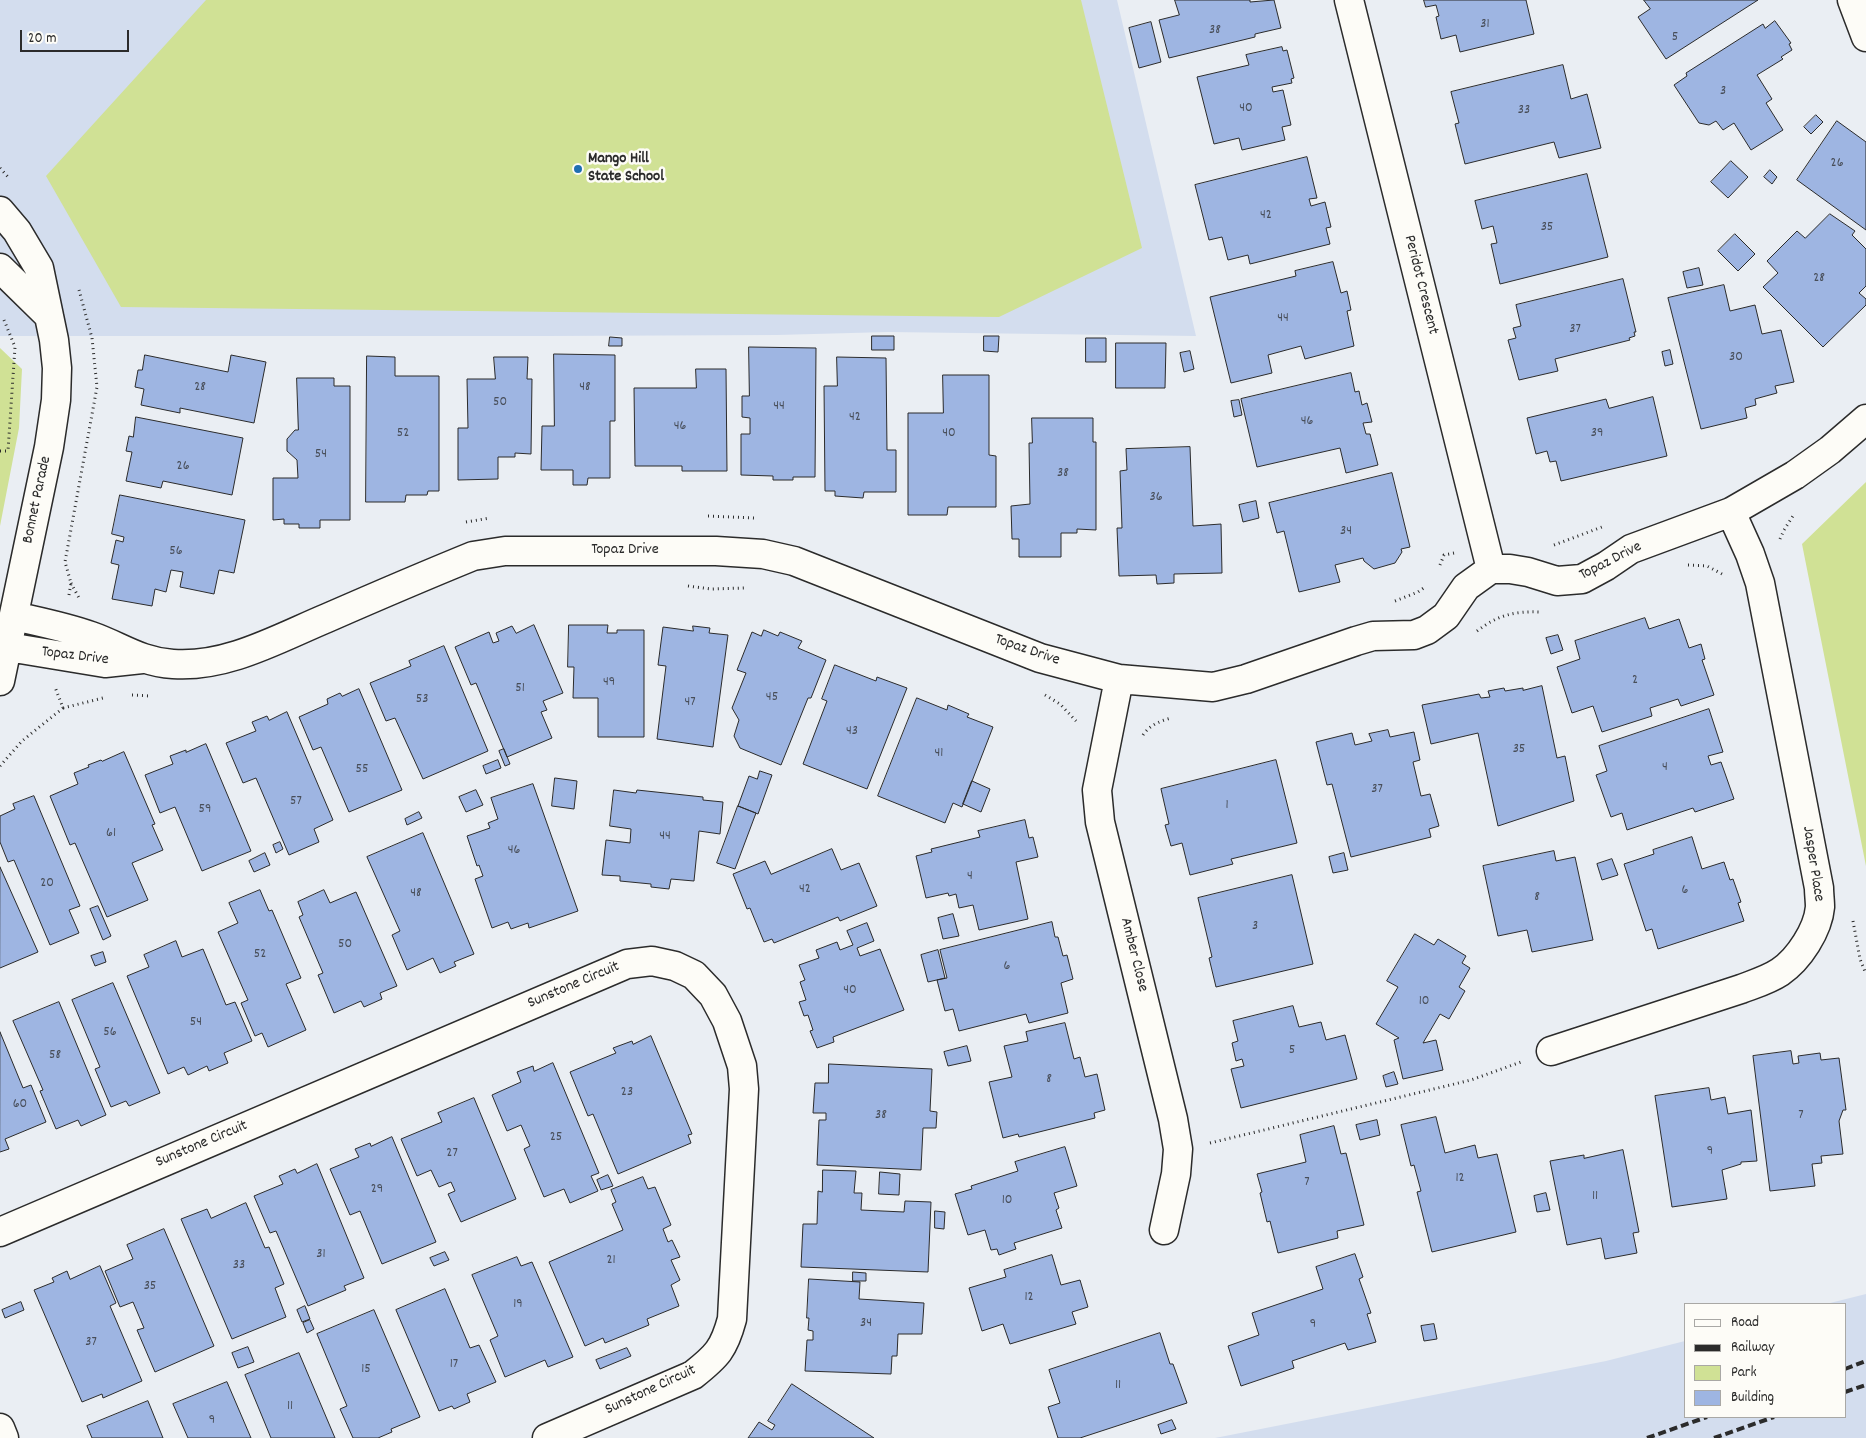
<!DOCTYPE html>
<html>
<head>
<meta charset="utf-8">
<style>
  body { margin:0 }
  #map { position:relative; width:1866px; height:1438px; overflow:hidden; background:#eaeef3; font-family:Dekko,sans-serif }
  canvas { display:block }
  .legend { position:absolute; left:1684px; top:1303px; width:162px; height:115px; box-sizing:border-box; background:#fdfcf7; border:1px solid #a9a8a5; margin:0; padding:6px 9px; list-style:none; font-size:15px; color:#2b2b2b }
  .legend li { display:flex; align-items:center; gap:10px; height:25px }
  .legend b { width:25px; border:1px solid #a9a8a5 }
  .scale { position:absolute; left:20px; top:30px; width:109px; height:22px; box-sizing:border-box; border:2px solid #2b2b2b; border-top:0; padding-left:6px; font-size:15px; line-height:18px; white-space:nowrap; color:#2b2b2b; -webkit-text-stroke:4px #fdfcf7; paint-order:stroke }
</style>
</head>
<body>
<div id="map">
<canvas width="1866" height="1438"></canvas>
<ul class="legend">
<li><b style="height:6px;background:#fdfcf7"></b>Road</li>
<li><b style="height:6px;background:#2b2b2b"></b>Railway</li>
<li><b style="height:14px;background:#d0e195"></b>Park</li>
<li><b style="height:14px;background:#9eb5e2"></b>Building</li>
</ul>
<div class="scale">20 m</div>
</div>
<script>
const ctx = document.querySelector('canvas').getContext('2d');
ctx.lineJoin = 'round';
function fill(path, color) {
  ctx.fillStyle = color;
  ctx.fill(path, 'evenodd');
}
function stroke(path, color, width, dash) {
  ctx.strokeStyle = color;
  ctx.lineWidth = width;
  ctx.lineCap = dash ? 'butt' : 'round';
  ctx.setLineDash(dash || []);
  ctx.stroke(path);
}
function drawText(font, color, halo, rows, align = 'center') {
  ctx.font = font + ' Dekko,sans-serif';
  ctx.lineWidth = 5;
  ctx.setLineDash([]);
  ctx.textBaseline = 'middle';
  ctx.strokeStyle = halo;
  ctx.fillStyle = color;
  for (const [text, x, y, turn = 0] of rows) {
    ctx.save();
    ctx.translate(x, y);
    ctx.rotate((+turn || 0) * Math.PI / 180);
    ctx.textAlign = isNaN(turn) ? turn : align;
    if (halo) ctx.strokeText(text, 0, 0);
    ctx.fillText(text, 0, 0);
    ctx.restore();
  }
}
fill(new Path2D(`
  M0 0H1117L1196 336 888 332 777 335 546 336H0Z
  M1866 1294V1438H1215L1606 1361 1685 1341V1417H1845V1304H1826Z`), '#d3ddee');
fill(new Path2D(`
  M206 0H1081L1142 248 999 317 121 307 46 176Z
  M0 348 22 369 19 428 0 526Z
  M1866 482V866L1802 544Z`), '#d0e195');
const building = new Path2D(`
  M1175 0H1250V2L1274 0 1281 28 1255 34V37L1169 58 1159 20 1179 15Z
  M1424 0H1526L1534 34 1460 52 1456 35 1441 39 1436 17 1439 16 1436 5 1426 7Z
  M1644 0H1758L1666 59 1638 17 1650 9Z
  M1775 21 1791 43 1789 44 1792 50 1781 57 1783 59 1757 75 1772 99 1766 103 1783 130 1751 150 1734 123 1723 130 1716 121 1709 125 1699 123 1674 85 1687 76 1686 73 1763 24 1765 28Z
  M1151 22 1161 62 1139 68 1129 28Z
  M1282 47 1283 51 1287 50 1294 78 1291 79 1292 83 1272 87 1273 92 1283 90 1291 125 1282 127 1285 140 1242 150 1239 138 1214 144 1197 77 1249 65 1246 55Z
  M1563 65 1571 99 1587 94 1601 148 1559 158 1554 142 1465 164 1455 124 1459 123 1451 92Z
  M1816 115 1823 122 1811 134 1804 127Z
  M1837 121 1866 142V230L1797 180Z
  M1307 157 1317 198 1309 199 1311 206 1325 202 1331 227 1326 228 1330 244 1250 264 1248 255 1228 260 1222 237 1209 240 1195 185Z
  M1731 161 1748 177 1728 198 1711 182Z
  M1770 170 1777 177 1772 184 1764 177Z
  M1587 174 1608 257 1500 284 1491 244 1497 243 1493 226 1482 229 1475 201Z
  M1830 214 1855 231 1852 235 1866 249V286L1859 293 1866 299V305L1823 347 1763 287 1778 273 1767 261 1797 231 1805 238Z
  M1735 234 1755 254 1738 271 1718 251Z
  M1333 262 1341 293 1347 291 1351 310 1347 311 1354 346 1305 359 1301 346 1268 355 1272 373 1231 383 1210 297 1296 276 1295 271Z
  M1699 268 1703 285 1687 288 1683 272Z
  M1623 279 1636 332H1634L1635 336 1629 338 1630 340 1555 359 1558 371 1519 380 1508 340 1516 338 1513 328 1521 326 1516 305Z
  M1724 285 1730 311 1755 305 1762 334 1781 330 1794 382 1775 386 1777 393 1755 399 1756 405 1745 408 1747 418 1701 429 1668 298Z
  M872 336H894V350H872Z
  M984 336H999L998 352 984 351Z
  M610 337 622 338V346H609Z
  M1086 338H1106V362H1086Z
  M1116 343H1166L1165 388H1116Z
  M749 347 816 348 815 477H793V480H773V476L741 475V434H750V418L742 417V396H749Z
  M1670 350 1673 364 1665 366 1662 352Z
  M1190 351 1194 369 1184 372 1180 353Z
  M554 354 615 355V421H610V478H588L587 485H573V470H541L542 426H554Z
  M145 355 228 372 231 355 266 362 254 423 180 408V413L141 405 144 389 135 387 138 370H142Z
  M367 356 395 357V376H439V491H428L427 495H406L405 502H366Z
  M494 357H528L527 379H532L531 454 515 453V457H498V479L458 480V428H468L467 379H495Z
  M837 357 886 358 887 450H896V492H864L863 498 835 496V491H825L824 386H837Z
  M696 369H726L727 471H682V466H635L634 388H696Z
  M1351 373 1355 392 1359 391 1362 405 1367 403 1372 422 1363 423 1366 434H1370L1378 465 1346 473 1340 448 1257 467 1241 399Z
  M943 375H989V455L996 456V507H948L947 515H908V413H943Z
  M297 378H334V386H350V520H320V528H299V524H284V519L273 520V478H298L297 460 287 451V439L295 430H298Z
  M1653 397 1667 456 1561 481 1556 461 1550 462 1547 451 1536 454 1527 418 1606 399 1609 408Z
  M1239 400 1242 415 1234 417 1231 401Z
  M136 417 243 438 232 495 163 481 161 488 126 481 132 452 126 451 129 436 133 437Z
  M1032 418H1093V442H1096V530L1077 529V533H1061V557H1019V539H1012L1011 506 1030 504 1029 443H1032Z
  M1190 447 1193 526 1221 524 1222 573 1174 574V583L1157 584 1156 575 1119 576 1117 528H1122L1120 471 1127 470 1126 449Z
  M1392 473 1410 547 1401 549 1402 552 1395 563 1374 569 1364 561 1363 558 1335 565 1340 582 1299 592 1284 531 1277 533 1269 503Z
  M120 495 245 520 234 573 219 570 214 594 180 587 183 572 171 570 166 592 155 589 152 606 112 599 119 565 111 563 116 540 123 542 124 537 112 534Z
  M1256 501 1259 518 1243 522 1239 505Z
  M1645 618 1649 629 1679 619 1689 648 1701 644 1705 659 1702 660 1714 695 1681 706 1678 699 1650 708 1652 716 1602 732 1593 706 1572 713 1557 667 1580 659 1575 641Z
  M534 625 563 693 543 701 547 710 541 712 552 738 507 757 476 683 471 685 455 647 489 632 493 643 499 641 496 633 512 626 516 633Z
  M569 625H608L607 633H617V630H644V737H598V698H573L574 667H568Z
  M693 626 710 628 709 633 728 635 713 747 657 739 666 666 658 665 663 627 693 631Z
  M764 630 778 636 780 632 802 641 798 648 826 660 811 698H808L781 765 740 748 734 736 739 720 732 708 746 673 737 670 752 632 761 636Z
  M1558 635 1563 650 1551 654 1546 638Z
  M444 646 488 751 423 779 395 718 386 721 370 683 411 666 409 661Z
  M835 665 876 681 877 677 907 688 867 789 803 764 827 701 822 699Z
  M1542 686 1557 758 1565 756 1574 801 1498 826 1478 733 1431 744 1422 705 1479 694 1481 698 1490 697 1488 691 1504 688 1505 691 1523 688V690Z
  M359 689 402 790 349 812 321 747 313 750 299 717 328 704 327 699 340 693 342 696Z
  M917 698 947 710 948 705 969 714 967 717 993 727 962 807 953 803 945 823 878 796Z
  M1709 709 1723 752 1708 756 1711 765 1721 762 1734 799 1695 812 1693 808 1627 830 1622 813 1611 817 1596 775 1607 771 1599 746Z
  M287 712 333 820 314 829 319 842 289 855 256 778 243 783 226 743 256 731 252 722 267 716 269 720Z
  M1388 730 1390 737 1414 732 1420 760 1413 762 1421 796 1430 794 1439 826 1429 829 1431 837 1351 857 1332 784 1327 785 1316 742 1352 733 1355 745 1372 741 1369 734Z
  M206 744 251 851 202 871 175 807 160 813 145 775 173 764 170 756 186 750V752Z
  M504 749 510 764 505 766 499 751Z
  M124 752 155 824 152 825 163 850 132 863 148 900 107 917 75 843 70 845 50 796 78 784 74 773 89 767 88 765 101 760 102 761Z
  M498 760 501 768 486 774 483 766Z
  M1276 760 1297 843 1231 859 1233 864 1190 875 1182 843 1171 846 1165 825 1169 824 1161 789Z
  M760 771 772 775 758 814 738 806 749 776 757 779Z
  M555 778 577 781 574 809 552 806Z
  M972 781 990 789 981 812 963 804Z
  M533 784 578 911 529 928 528 923 511 929 508 922 492 928 475 879 483 876 479 865 477 866 467 836 490 828 488 823 498 819 491 798Z
  M476 790 483 805 466 812 459 797Z
  M614 790 636 793 637 790 703 797V800L723 802 720 834 699 831 694 881 671 879 669 889 651 887V884L620 881V876L602 875 606 840 630 843 631 829 610 826Z
  M34 796 80 906 69 910 79 933 50 945 14 860 8 862 0 842V816L15 809 13 804Z
  M738 806 756 813 735 869 717 863Z
  M419 812 422 818 407 825 405 819Z
  M1025 820 1029 838 1033 837 1038 857 1016 862 1028 919 979 930 973 905 959 908 956 894 949 896 948 893 926 898 916 856 932 852 931 849 980 837 978 831Z
  M423 833 474 954 454 962 456 966 440 973 433 958 407 970 392 935 400 931 367 857Z
  M1692 837 1702 869 1724 862 1730 880 1733 879 1741 902 1738 903 1744 921 1658 949 1652 929 1646 931 1624 864 1654 854 1653 850Z
  M280 842 283 849 276 853 273 845Z
  M832 849 841 870 859 863 877 906 840 921 838 917 774 943 772 939 764 942 750 908 747 909 733 874 765 861 771 874Z
  M1554 851 1556 861 1575 857 1593 940 1532 952 1527 930 1498 936 1483 866Z
  M265 853 270 865 254 872 249 861Z
  M1344 853 1348 870 1333 873 1329 857Z
  M1612 859 1618 875 1602 880 1597 864Z
  M0 867 38 952 0 968Z
  M1292 875 1313 964 1216 987 1209 958 1212 957 1198 898Z
  M260 890 269 911 272 910 301 978 286 984 306 1030 268 1047 262 1033 255 1036 241 1003 248 1000 218 932 238 923 229 903Z
  M324 890 330 903 356 892 397 986 380 993 382 999 364 1007 361 1001 334 1013 318 975 323 973 299 917 303 915 298 902Z
  M98 906 111 936 103 940 90 909Z
  M953 914 959 936 943 939 938 918Z
  M1052 922 1055 937H1058L1063 956 1067 955 1073 979 1061 983 1068 1013 1029 1023 1026 1014 959 1031 953 1009 945 1011 937 980 947 978 940 950Z
  M867 923 874 941 857 948 860 956 880 949 904 1010 833 1037 834 1042 817 1048 810 1031 813 1030 808 1015 804 1016 799 1002 806 1000 800 982 805 980 799 965 819 958 816 950 837 942 840 950 853 945 847 931Z
  M1415 934 1434 945 1438 939 1466 956 1462 963 1470 968 1459 987 1465 991 1449 1019 1440 1014 1423 1043 1436 1040 1443 1070 1403 1079 1394 1040 1399 1038 1376 1024 1398 987 1387 981Z
  M176 941 182 957 203 949 226 1005 235 1002 252 1041 224 1053 228 1063 209 1071 207 1066 188 1075 184 1067 168 1074 127 976 149 967 144 955Z
  M938 950 945 978 928 982 921 955Z
  M103 952 106 962 95 966 91 956Z
  M113 983 160 1093 129 1106 126 1101 111 1107 95 1069 100 1067 72 1000Z
  M59 1002 106 1115 81 1126 78 1120 56 1129 40 1091 43 1090 13 1021Z
  M1293 1006 1299 1027 1321 1022 1326 1040 1345 1035 1357 1079 1241 1108 1231 1069 1244 1066 1242 1059 1236 1061 1232 1043 1238 1041 1233 1021Z
  M1065 1023 1074 1059 1080 1057 1085 1077 1097 1074 1105 1110 1094 1113 1095 1118 1019 1137 1018 1134 1003 1138 989 1082 1012 1077 1004 1046 1028 1041 1026 1032Z
  M0 1032 23 1088 31 1085 46 1122 5 1139 9 1149 0 1152Z
  M651 1036 692 1134 688 1135 691 1143 618 1174 593 1114 588 1116 570 1072 616 1053 613 1048 632 1041 633 1044Z
  M967 1046 971 1061 948 1066 944 1052Z
  M1791 1051 1793 1064 1799 1063 1798 1056 1820 1053 1821 1060 1839 1058 1846 1110H1843L1839 1121 1843 1154 1821 1156 1822 1163 1812 1164 1815 1186 1770 1191 1753 1056Z
  M553 1063 599 1173 591 1176 598 1191 570 1203 564 1189 544 1197 524 1149 530 1146 521 1125 507 1131 492 1095 521 1082 517 1072 533 1066 534 1071Z
  M829 1064 932 1069 930 1111 937 1112 936 1128H923L921 1170 817 1165 819 1120H826V1113H813L815 1083H828Z
  M1394 1072 1398 1084 1386 1087 1383 1076Z
  M1709 1088 1711 1100 1725 1097 1728 1114 1751 1110 1757 1161 1741 1162V1164L1722 1170 1727 1199 1672 1207 1655 1096Z
  M474 1098 516 1199 461 1222 448 1194 455 1191 451 1182 439 1187 431 1170 417 1176 401 1139 442 1122 438 1113Z
  M1436 1117 1445 1153 1475 1145 1478 1158 1497 1154 1516 1232 1432 1252 1417 1192 1421 1191 1414 1165 1411 1166 1401 1125Z
  M1377 1120 1380 1135 1360 1140 1356 1125Z
  M1334 1126 1341 1154 1346 1153 1364 1225 1337 1231 1338 1238 1278 1253 1270 1221 1267 1222 1260 1193 1262 1192 1257 1174 1306 1162 1300 1135Z
  M392 1137 436 1242 382 1264 360 1211 350 1215 330 1169 359 1157 355 1149 370 1143 371 1146Z
  M1065 1147 1077 1186 1054 1193 1059 1208 1056 1210 1062 1228 1014 1243 1016 1249 999 1255 997 1249 991 1250 985 1230 968 1235 955 1194 972 1189 971 1186 1018 1171 1015 1162Z
  M1623 1150 1639 1232 1633 1233 1637 1253 1605 1259 1601 1238 1567 1245 1550 1161 1584 1155V1158Z
  M317 1164 364 1278 344 1286 346 1290 308 1306 276 1231 270 1233 254 1196 283 1184 279 1176 295 1169 297 1173Z
  M823 1170 856 1171 854 1193H862L861 1210 904 1212 905 1201 931 1202 928 1272 801 1267 803 1224H817L818 1191 822 1192Z
  M880 1172 900 1174 899 1195 879 1194Z
  M608 1175 613 1186 601 1190 597 1180Z
  M643 1177 648 1189 655 1187 671 1225 663 1229 668 1242 672 1240 680 1257 671 1260 680 1280 671 1285 679 1306 647 1319 649 1325 605 1343 603 1338 585 1346 549 1262 623 1230 612 1204 616 1202 611 1190Z
  M1546 1193 1550 1210 1537 1212 1534 1196Z
  M246 1203 265 1248 269 1247 284 1284 275 1288 286 1317 232 1339 181 1219 207 1209 211 1218Z
  M935 1211 945 1212 944 1229 935 1228Z
  M164 1229 214 1346 155 1372 137 1330 144 1328 133 1302 120 1307 105 1271 133 1259 127 1245Z
  M445 1252 449 1260 434 1266 430 1258Z
  M1355 1254 1363 1277 1359 1279 1371 1313 1367 1314 1376 1342 1348 1350 1345 1343 1292 1361 1294 1368 1241 1386 1228 1346 1259 1335 1252 1313 1323 1289 1316 1267Z
  M1052 1255 1061 1285 1080 1280 1088 1307 1072 1312 1076 1324 1010 1344 1003 1324 982 1331 969 1288 1006 1277 1004 1270Z
  M517 1257 521 1266 532 1262 573 1357 548 1367 545 1360 505 1377 490 1340 498 1336 472 1275Z
  M100 1266 116 1303 110 1306 142 1381 103 1398 102 1394 82 1402 34 1290 54 1282 52 1278 67 1271 70 1279Z
  M853 1272 866 1273V1281H853Z
  M809 1279 860 1282 859 1299 924 1303 922 1334H898L897 1356H892L891 1374 805 1371 807 1340H813V1331L808 1330 809 1318H807Z
  M445 1289 470 1348 479 1345 496 1382 467 1394 470 1402 454 1409 452 1406 439 1411 396 1310Z
  M21 1302 24 1310 5 1318 2 1310Z
  M305 1306 310 1319 302 1322 297 1310Z
  M374 1310 420 1417 391 1429 392 1432 378 1438H353L340 1409 347 1406 317 1334Z
  M310 1320 314 1329 307 1333 303 1323Z
  M1434 1324 1437 1339 1424 1341 1421 1326Z
  M1160 1333 1170 1364H1173L1187 1403 1080 1438H1058L1048 1407 1060 1403 1049 1370Z
  M248 1347 254 1362 238 1368 232 1353Z
  M627 1348 631 1356 600 1369 596 1360Z
  M299 1353 335 1438H271L245 1375Z
  M227 1382 251 1438H188L173 1404Z
  M792 1384 874 1438H748L759 1422 772 1430 775 1425 768 1421Z
  M148 1401 163 1438H92L87 1426Z
  M1172 1420 1176 1429 1161 1434 1158 1425Z`);
fill(building, '#9eb5e2');
stroke(building, '#2b2b2b', 1);
const minor = new Path2D(`
  M1349 0 1491 569
  M1852 0 1866 37
  M0 211 17 231 39 268 54 340 57 368 56 400 49 447 0 681
  M0 268 49 316
  M14 616C40 622 66 627 91 636 120 646 140 662 173 664 227 668 279 638 327 618 375 597 424 576 473 556L505 551H716L763 554 794 561 1040 658 1119 679 1213 687 1246 679 1356 641 1373 636 1414 635 1427 630 1446 616 1466 587 1491 569H1510L1528 572 1557 581 1582 579 1606 566 1631 549 1731 512 1795 475 1830 450 1866 419
  M8 647 105 663 142 659
  M1119 679 1097 790 1100 822 1173 1119 1178 1149 1176 1174 1164 1230
  M1551 1051 1741 989C1754 984 1768 980 1780 972 1799 959 1818 930 1820 907 1820 901 1819 894 1819 888L1760 583 1750 554 1731 512
  M0 1232 627 964 652 961 675 966 694 975 713 995 727 1021 742 1066 744 1089 732 1319C724 1349 717 1356 693 1375L547 1438
  M0 1428 4 1438`);
stroke(minor, '#2b2b2b', 31);
stroke(new Path2D(`
  M0 168 10 179
  M4 320 15 347 8 451
  M0 451H9
  M708 516 754 518
  M466 522 490 518
  M1780 539 1784 530 1793 516
  M1554 545 1602 527
  M1440 565 1444 555 1454 553
  M1688 565 1707 566 1722 574
  M71 583 79 598
  M688 586 711 589 744 588
  M69 595 71 583 65 562 97 387 92 338 79 290
  M1395 601 1418 592 1425 587
  M1477 631C1498 615 1514 611 1541 612
  M132 695 150 696
  M1045 695 1060 704 1076 721
  M63 708 103 698
  M1143 735C1150 725 1160 721 1171 718
  M0 766 22 741 63 708 55 687
  M1853 921 1860 959 1866 974
  M1210 1143 1471 1080 1521 1062`), '#2b2b2b', 3, [1, 4]);
stroke(minor, '#fdfcf7', 28);
stroke(new Path2D(`
  M1845 1369 1866 1361
  M1845 1392 1866 1385
  M1647 1438 1707 1417
  M1714 1438 1774 1417`), '#2b2b2b', 4, [8, 4]);
for (const [x, y, r, color] of [
  [578,169,5,"#1f6fb2"]
]) {
  const dot = new Path2D();
  dot.arc(x, y, r, 0, 2 * Math.PI);
  ctx.fillStyle = color;
  ctx.fill(dot);
  stroke(dot, '#fdfcf7', 2);
}
drawText('14px', '#484e59', null, [
  ["31",1485,25],
  ["38",1215,31],
  ["5",1675,38],
  ["3",1723,92],
  ["40",1246,109],
  ["33",1524,111],
  ["26",1837,164],
  ["42",1266,216],
  ["35",1547,228],
  ["28",1819,279],
  ["44",1283,319],
  ["37",1575,330],
  ["30",1736,358],
  ["28",200,388],
  ["48",585,388],
  ["50",500,403],
  ["44",779,407],
  ["42",855,418],
  ["46",1307,422],
  ["46",680,427],
  ["52",403,434],
  ["40",949,434],
  ["39",1597,434],
  ["54",321,455],
  ["26",183,467],
  ["38",1063,474],
  ["36",1156,498],
  ["34",1346,532],
  ["56",176,552],
  ["2",1635,681],
  ["49",609,683],
  ["51",520,689],
  ["45",772,698],
  ["53",422,700],
  ["47",690,703],
  ["43",852,732],
  ["35",1519,750],
  ["41",939,754],
  ["4",1665,768],
  ["55",362,770],
  ["37",1377,790],
  ["57",296,802],
  ["1",1227,806],
  ["59",205,810],
  ["61",111,834],
  ["44",665,837],
  ["46",514,851],
  ["4",970,877],
  ["20",47,884],
  ["42",805,890],
  ["6",1685,891],
  ["48",416,894],
  ["8",1537,898],
  ["3",1255,927],
  ["50",345,945],
  ["52",260,955],
  ["6",1007,967],
  ["40",850,991],
  ["10",1424,1002],
  ["54",196,1023],
  ["56",110,1033],
  ["5",1292,1051],
  ["58",55,1056],
  ["8",1049,1080],
  ["23",627,1093],
  ["60",20,1105],
  ["38",881,1116],
  ["7",1801,1116],
  ["25",556,1138],
  ["9",1710,1152],
  ["27",452,1154],
  ["12",1460,1179],
  ["7",1307,1183],
  ["29",377,1190],
  ["11",1595,1197],
  ["10",1007,1201],
  ["31",321,1255],
  ["21",611,1261],
  ["33",239,1266],
  ["35",150,1287],
  ["12",1029,1298],
  ["19",518,1305],
  ["34",866,1324],
  ["9",1313,1325],
  ["37",91,1343],
  ["17",454,1365],
  ["15",366,1370],
  ["11",1118,1386],
  ["11",290,1407],
  ["9",212,1421]
]);
drawText('bold 16px', '#2b2b2b', '#fdfcf7', [
  ["Mango Hill",588,160],
  ["State School",588,178]
], 'left');
drawText('16px', '#2b2b2b', '#fdfcf7', [
  ["Peridot Crescent",1420,285,76],
  ["Bonnet Parade",38,500,-78],
  ["Topaz Drive",625,551],
  ["Topaz Drive",1611,562,-27],
  ["Topaz Drive",1027,651,19],
  ["Topaz Drive",75,657,7],
  ["Jasper Place",1812,864,81],
  ["Amber Close",1133,955,76],
  ["Sunstone Circuit",574,986,-23],
  ["Sunstone Circuit",202,1145,-23],
  ["Sunstone Circuit",651,1391,-25]
]);
</script>
</body>
</html>
